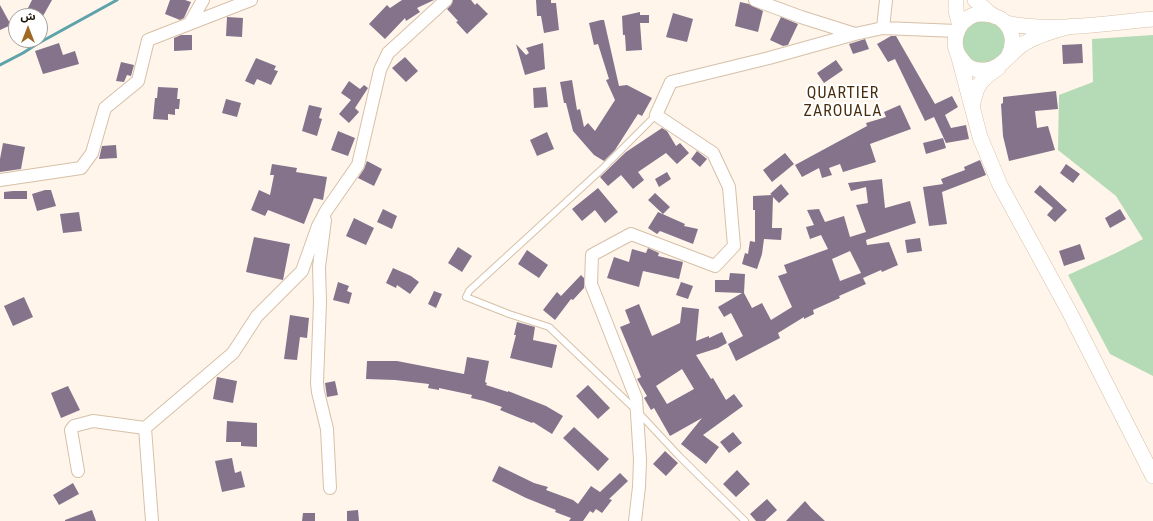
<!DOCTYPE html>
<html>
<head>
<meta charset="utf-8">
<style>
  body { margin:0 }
  #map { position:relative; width:1153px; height:521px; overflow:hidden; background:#fff5eb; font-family:"Roboto Condensed","Noto Sans Arabic",sans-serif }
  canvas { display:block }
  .north { position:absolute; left:8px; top:8px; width:40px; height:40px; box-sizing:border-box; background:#fff; border:1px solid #a3a09d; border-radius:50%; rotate:0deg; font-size:11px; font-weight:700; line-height:16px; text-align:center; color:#1a1209 }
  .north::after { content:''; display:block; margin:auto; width:14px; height:18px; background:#9f6823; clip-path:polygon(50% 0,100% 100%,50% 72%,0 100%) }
</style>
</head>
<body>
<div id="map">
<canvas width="1153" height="521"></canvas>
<div class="north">ش</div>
</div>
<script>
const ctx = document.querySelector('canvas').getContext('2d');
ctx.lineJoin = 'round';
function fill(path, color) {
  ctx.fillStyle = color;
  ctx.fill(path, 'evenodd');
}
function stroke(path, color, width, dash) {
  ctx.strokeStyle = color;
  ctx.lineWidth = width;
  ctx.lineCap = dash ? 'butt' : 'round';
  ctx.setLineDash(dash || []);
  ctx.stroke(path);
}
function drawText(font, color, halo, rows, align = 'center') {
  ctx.font = font + ' "Roboto Condensed",sans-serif';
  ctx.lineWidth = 4;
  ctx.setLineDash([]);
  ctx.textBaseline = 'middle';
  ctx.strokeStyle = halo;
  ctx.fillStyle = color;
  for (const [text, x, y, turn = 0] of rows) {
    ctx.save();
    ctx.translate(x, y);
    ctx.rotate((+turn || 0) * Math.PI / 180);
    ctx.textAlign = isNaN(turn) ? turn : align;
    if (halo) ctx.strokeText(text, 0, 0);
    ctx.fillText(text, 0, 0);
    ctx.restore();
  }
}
fill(new Path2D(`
  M977 19 997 22 1008 38 1003 58 978 66 962 53V32Z
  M1153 35V376L1110 354 1068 275 1116 253 1143 239 1116 196 1058 150 1059 95 1093 82 1092 39Z`), '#b4dbb5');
stroke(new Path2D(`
  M0 65 23 53 37 44 117 0`), '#5da3ab', 3);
fill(new Path2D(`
  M32 0H52L43 16H34L26 12Z
  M170 0H185L191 2 184 18 180 20 165 14Z
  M402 0H434L417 8 420 12 406 21 405 18 385 39 369 24 387 5 390 8Z
  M453 0H471L475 5 477 3 488 14 467 34 456 22 458 21 447 9 451 5Z
  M536 0H551V3H556L559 30 544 33 541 16H537Z
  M740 2 749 4 763 11 758 32 735 26Z
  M0 5 11 25 0 30Z
  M640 12V15H649V23H640L642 50 626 51 625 35H623L622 16Z
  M673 13 693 19 687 42 666 37Z
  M227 17 243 18 242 37 226 36Z
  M781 17 798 24 788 45 783 46 770 40Z
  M601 20H604L619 86 627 85 652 98 642 116 638 114 615 150 604 161 594 155 573 131 566 103H564L560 82 572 80 577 110 580 109 584 127 588 123 595 131 615 100 606 80 609 79 598 44 594 45 589 23Z
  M181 35H192V50L174 51V38Z
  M891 36H896L935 104 952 96 958 107 945 115 951 128 966 125 969 139 946 143 934 117 925 121 895 59 888 62 877 44Z
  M865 39 869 49 853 54 849 44Z
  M59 43 63 55 75 51 79 64 43 74 35 51Z
  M543 43 545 69 525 75 516 44 526 55 529 53 526 48Z
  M1082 44 1083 63 1063 64 1062 45Z
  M405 57 418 71 406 82 392 68Z
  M256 58 276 66 274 70 278 71 271 85 257 79 254 85 245 81Z
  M836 60 843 70 824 83 817 73Z
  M121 62 134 65 131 76 127 75 124 82 116 81Z
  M349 81 360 89 364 85 368 88 355 108 359 112 349 123 339 114 351 100 341 93Z
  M158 87 178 88 177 99H180L179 109H175V115L168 114V120L153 119 155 98H157Z
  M546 87 548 107 534 108 533 88Z
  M1056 91 1058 109 1035 111 1037 128 1048 126 1055 150 1009 161 1003 136 1001 104 1003 103V97Z
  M226 99 241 103 237 117 222 113Z
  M309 105 322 108 319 118 322 119 317 136 302 131Z
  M900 105 911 129 870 144 876 162 843 172 840 164 829 168 832 175 822 178 819 168 802 177 795 165 867 126 866 123 886 117 884 112Z
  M662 128 667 131 676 146 680 143 689 153 677 164 666 153 638 172 644 180 633 189 621 175 608 186 600 177 626 152Z
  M338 131 355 138 348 156 331 150Z
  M547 132 554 149 537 156 530 140Z
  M943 138 946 148 926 154 923 143Z
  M3 143 25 147 21 169 0 172V159Z
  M116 145 117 158 99 159 102 146Z
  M697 151 707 159 700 167 691 159Z
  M785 153 794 164 772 182 763 170Z
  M980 160 986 175 942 192 947 224 929 226 923 187 943 184 941 179 965 170 964 167Z
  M367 161 382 169 374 186 358 178 364 169Z
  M272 164 297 168 296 172 327 177 323 200 314 198 304 224 268 210 265 216 251 210 259 190 270 195 274 175H270Z
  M1066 164 1080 174 1073 183 1060 173Z
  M667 172 671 179 659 187 655 179Z
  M882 179 885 208 910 201 916 223 866 240 867 245 889 242 898 265 882 272 881 270 863 278 866 284 839 296 840 298 813 310 814 314 804 319V317L778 333 780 338 736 361 728 344 743 336 731 313 724 317 718 307 742 293 715 292V280H729L730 273 745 274 744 293 752 308 762 303 771 320 792 307 778 276 787 273 784 265 828 249 821 235 810 239 806 227 814 225 807 210 819 209 825 222 844 216 850 237 866 232 856 205 868 203 866 187 851 191 848 183ZM850 251 861 273 840 281 832 259Z
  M781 184 789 194 779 203 773 197 772 228H782L781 240 764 239 762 254 757 269 742 264 745 253 748 254 750 241 755 242V210H753V196L772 195 770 194Z
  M1040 185 1067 210 1055 222 1047 215 1053 208 1034 192Z
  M598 188 618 212 605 223 595 210 582 221 572 209Z
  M45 190H51L56 206 37 211 32 194Z
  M13 191H27V199H4V192Z
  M655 193 670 207 663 214 648 200Z
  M383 209 397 216 392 229 377 222Z
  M1120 209 1126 219 1110 228 1105 218Z
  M79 212 82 231 63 233 60 214Z
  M658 212 685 224 684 226 698 229 693 244 660 231 657 234 648 228Z
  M354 218 374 228 366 245 346 236Z
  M254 237 290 244 283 280 246 272Z
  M920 238 922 251 907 253 905 240Z
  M1080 244 1085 259 1064 266 1059 251Z
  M458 247 472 256 462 272 448 263Z
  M648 248 659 253 658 256 683 262 679 279 643 271 639 287 607 278 614 257 629 262 632 249 646 253Z
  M527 250 548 265 539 278 518 264Z
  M393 268 411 276 419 282 410 294 397 285 396 288 386 283Z
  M581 275 584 278V288L573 300 571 299 555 320 543 310 557 292 561 296Z
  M338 282 349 286 347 291 352 293 349 304 333 300Z
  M681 282 693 286 688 299 676 295Z
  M434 291 442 294 436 308 428 304Z
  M24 297 33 317 13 326 4 306Z
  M639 304 652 336 680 323 682 307 699 309 696 341 709 336V338L722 332 727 343 718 348 696 355 711 379 713 378 726 400 734 394 743 406 703 435 719 447 706 464 681 444 702 418 670 436 654 408 651 410 644 398 647 396 637 379 641 377 620 327 630 323 625 310ZM682 369 694 389 667 404 656 386Z
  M290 315 309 318 307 338 300 337 297 360 284 359Z
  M517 322 535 327 533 340 557 345 552 368 510 358 516 335H514Z
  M467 357 489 361 485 382 487 383 486 385 508 392V391L546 406 563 416 552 434 533 422 532 423 500 410 502 407 484 401 471 398 472 395 439 388V390L428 388 429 384 395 380 366 379 367 361H397L464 374Z
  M217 377 237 381 233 403 213 399Z
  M335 381 338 395 327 397 325 383Z
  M588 385 610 408 598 419 576 396Z
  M68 386 80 410 61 418 51 393Z
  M227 421 257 423V447L241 446V442H226Z
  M574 427 609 459 598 471 563 438Z
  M733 432 742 443 729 453 720 442Z
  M665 451 678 463 666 476 653 464Z
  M232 458 235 473 241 471 245 487 222 492 215 461Z
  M499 466 534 483 548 487 546 490 573 500 578 504 591 486 600 492 620 473 628 481 609 499 612 500 602 513 596 509 593 513 590 511 583 521H569L571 518 555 512 556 510 526 498 492 481Z
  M737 470 750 484 736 497 723 484Z
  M73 483 79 494 59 505 53 495Z
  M767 499 777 510 765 521H756L750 514Z
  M805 501 811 508 825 521H786Z
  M92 510 96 521H65V520Z
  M358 510 359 521H347V511Z
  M303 513H315V521H302Z`), '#85738c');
const service = new Path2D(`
  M656 115 602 169 469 291 466 297 509 314 549 327 637 411 679 456 745 521`);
const minor = new Path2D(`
  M755 0 801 17 855 34
  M190 23 203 0
  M883 28 886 0
  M0 180 81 168 92 153 105 108 138 81 148 40 251 0
  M325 220 319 267 320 302 317 383 318 392 327 429 330 488
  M145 428 233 353 257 316 302 271 318 226 326 211 358 165 380 70 388 53 446 0
  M78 471 71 430 74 426 93 421 145 428 152 521
  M635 521 639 487 640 460 636 398 591 284 592 255 631 234 715 266 734 246 729 187 713 153 656 115 671 82 769 58 855 34 883 28 957 31`);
const tertiary = new Path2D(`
  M956 0V11L960 26
  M975 0C981 5 986 11 992 15 995 17 998 17 1001 19 1014 29 1015 44 1008 57
  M992 15C986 14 980 13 974 15 956 22 949 45 962 60 966 66 973 70 980 70 1001 72 1008 54 1023 44 1038 35 1055 30 1072 26
  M1006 23C1049 33 1108 23 1153 19
  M958 54 980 137 1000 185 1070 313 1153 476
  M972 108C976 85 979 81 998 68`);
stroke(service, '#d7c0a7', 8);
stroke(minor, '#d7c0a7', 14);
stroke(tertiary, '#d7c0a7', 16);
stroke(service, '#fff', 6);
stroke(minor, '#fff', 12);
stroke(tertiary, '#fff', 15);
ctx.letterSpacing = '1px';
drawText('16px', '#482e0d', '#fff', [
  ["QUARTIER",843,94],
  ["ZAROUALA",843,112]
]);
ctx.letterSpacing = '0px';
</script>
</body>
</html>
